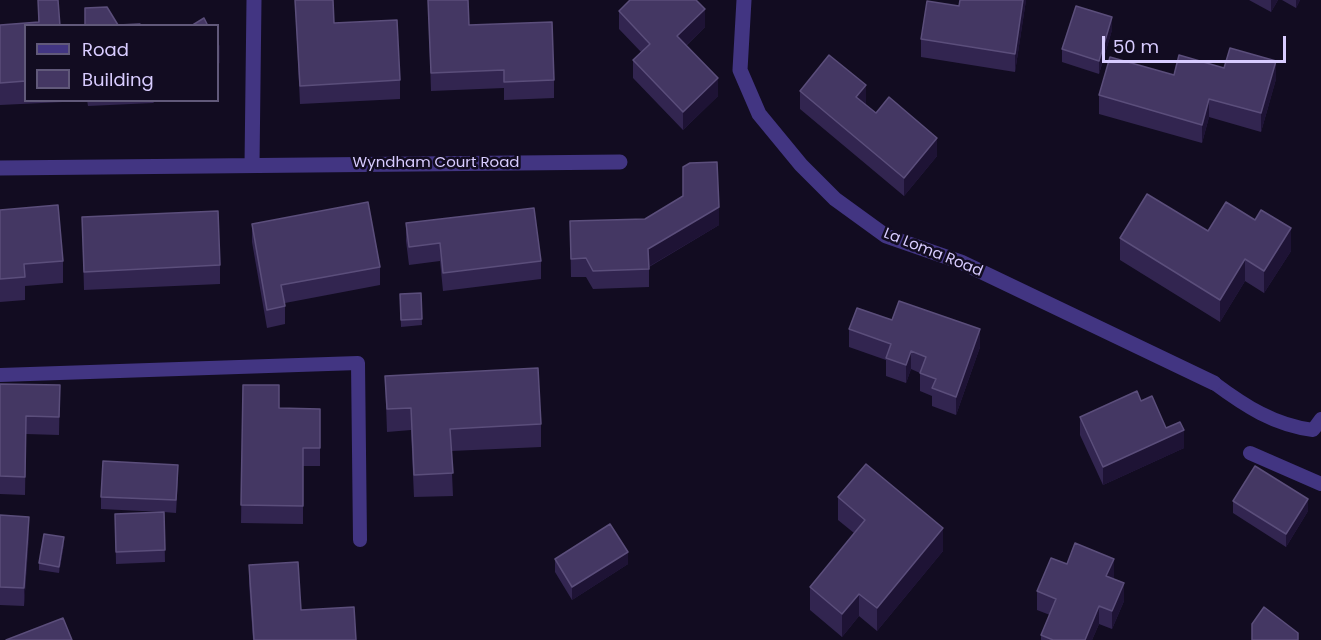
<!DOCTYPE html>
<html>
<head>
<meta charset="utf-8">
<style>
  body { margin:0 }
  #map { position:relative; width:1321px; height:640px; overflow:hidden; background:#120c21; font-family:Poppins,sans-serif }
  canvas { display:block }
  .legend { position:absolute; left:24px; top:24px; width:195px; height:78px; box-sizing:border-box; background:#120c21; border:2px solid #61597a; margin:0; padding:8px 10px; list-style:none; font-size:18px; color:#d8ccff }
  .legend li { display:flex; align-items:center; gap:12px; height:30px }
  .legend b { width:30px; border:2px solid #61597a }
  .scale { position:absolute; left:1102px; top:36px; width:184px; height:27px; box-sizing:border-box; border:3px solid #d8ccff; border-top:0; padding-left:8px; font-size:18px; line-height:21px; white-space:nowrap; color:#d8ccff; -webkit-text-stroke:4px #120c21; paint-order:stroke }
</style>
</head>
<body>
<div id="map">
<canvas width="1321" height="640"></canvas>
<ul class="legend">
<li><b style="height:8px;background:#423582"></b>Road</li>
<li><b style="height:16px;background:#443763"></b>Building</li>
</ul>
<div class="scale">50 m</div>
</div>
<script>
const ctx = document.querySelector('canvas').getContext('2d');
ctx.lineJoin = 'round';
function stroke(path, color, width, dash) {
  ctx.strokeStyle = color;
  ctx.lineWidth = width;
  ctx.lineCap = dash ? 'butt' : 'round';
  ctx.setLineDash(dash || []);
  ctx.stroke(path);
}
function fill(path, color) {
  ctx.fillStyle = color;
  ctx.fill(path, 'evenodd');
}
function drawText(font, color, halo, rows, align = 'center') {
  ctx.font = font + ' Poppins,sans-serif';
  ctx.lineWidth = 5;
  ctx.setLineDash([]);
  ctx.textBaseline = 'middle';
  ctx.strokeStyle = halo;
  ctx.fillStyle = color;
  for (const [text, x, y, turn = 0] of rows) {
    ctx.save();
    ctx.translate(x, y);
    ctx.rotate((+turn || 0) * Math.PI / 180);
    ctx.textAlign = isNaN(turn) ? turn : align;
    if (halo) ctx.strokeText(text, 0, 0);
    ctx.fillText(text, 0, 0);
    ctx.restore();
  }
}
stroke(new Path2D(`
  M0 375 358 363 360 540
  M1214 383C1245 406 1274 425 1313 430L1321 419
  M1250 453 1321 484`), '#423582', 14);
stroke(new Path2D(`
  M744 0 740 70 759 114 801 165 835 199 886 236 961 262 1214 383
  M252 165 254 0
  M0 168 620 162`), '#423582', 15);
fill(new Path2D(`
  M38 0 60 26H26V100H63V102L0 105V25L38 22Z
  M295 0H333L334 23 400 80V99L300 104Z
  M428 0H468L469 25 554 80V98L504 100V88L431 91Z
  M1026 0 1015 72 921 57V39L959 6Z
  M1249 0H1278L1271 12Z
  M1282 0H1300L1296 8Z
  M619 11 705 27 686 46 718 96 683 130 633 78V60L641 52 619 29Z
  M1112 30 1099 74 1062 62V49Z
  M1224 68 1276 79 1261 132 1209 117 1202 143 1099 114V95L1174 75Z
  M800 91 866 103 865 105 876 113 937 156 904 196 800 109Z
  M87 100H157L153 103 88 106Z
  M0 210 63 261V283L25 286V300L0 302Z
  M82 217 220 265V284L84 290Z
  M570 221 719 225 649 267V287L593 289 586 277H571Z
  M406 223 541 261V279L443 291 440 261 409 265 406 241Z
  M252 224 380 267V285L285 303V324L267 328 252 242Z
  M1208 231 1291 251 1264 293 1245 281 1220 322 1120 260V238Z
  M421 293 422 325 401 327 400 294Z
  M892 320 980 347 956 415 932 406V396L920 391V373L911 369 906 383 886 376V360L849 347V329Z
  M385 376 541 424V447L451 451 453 496 414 497 411 430 387 432Z
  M0 384 60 385 59 435 26 434 25 495 0 494Z
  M243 385 279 408 320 409V466H303V524L241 523Z
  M1141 401 1184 448 1103 485 1080 435V417Z
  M178 478 176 513 164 512 165 562 116 564 115 514 162 512 101 509V497Z
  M838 497 943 551 877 631 859 616 842 637 810 610V587L854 533 838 520Z
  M1233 501 1308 511 1286 547 1233 513Z
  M0 515 29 535 24 606 0 605Z
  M64 544 59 573 39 570V563Z
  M555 559 628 564 572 600 555 572Z
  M1067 564 1114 577 1113 579 1124 601 1112 629 1099 624 1092 640H1041V635L1050 615 1037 610V591Z
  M249 565 301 610 356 640H253L249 583Z`), '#322550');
fill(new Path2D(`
  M1023 0H1026L1015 72V54Z
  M1271 0H1278L1271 12Z
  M1296 0H1300L1296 8Z
  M705 9V27L677 54V36Z
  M1112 17V30L1099 74V61Z
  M220 45V63L218 64V46Z
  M1276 61V79L1261 132V113Z
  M718 78V96L683 130V112Z
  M866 85V103L856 116V97Z
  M1209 99V117L1202 143V125Z
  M937 138V156L904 196V178Z
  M719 207V225L648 267V249Z
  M1291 228V251L1264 293V271Z
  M1245 259V281L1220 322V300Z
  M980 329V347L956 415V397Z
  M911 351V369L906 383V365Z
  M1184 430V448L1103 485V467Z
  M1308 499V511L1286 547V534Z
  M29 517V535L24 606V588Z
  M943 528V551L877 631V608Z
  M64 537V544L59 573V567Z
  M628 552V564L572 600V587Z
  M1114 559V577L1106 594V576Z
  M1124 583V601L1112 629V611Z
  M859 594V616L842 637V614Z
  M1099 606V624L1092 640H1085Z`), '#1e1335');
const building = new Path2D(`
  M38 0H58L60 26H26V81L0 83V25L39 22Z
  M295 0H333L334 23 397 20 400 80 300 86Z
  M428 0H468L469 25 552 22 554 80 504 82V70L431 73Z
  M630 0H696L705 9 677 36 718 78 683 112 633 60 650 44 619 11Z
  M960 0H1023L1015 54 921 39 927 1 959 6Z
  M1076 6 1112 17 1099 61 1062 49Z
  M107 7 118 25 140 24 141 26H85V8Z
  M204 18 208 26H191Z
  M1230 48 1276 61 1261 113 1209 99 1202 125 1099 95 1110 57 1174 75 1179 55 1224 68Z
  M829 55 866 85 856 97 876 113 889 97 937 138 904 178 800 91Z
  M717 162 719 207 648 249 649 269 593 271 586 258 571 259 570 221 645 219 683 196V167L690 163Z
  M1147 194 1208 231 1226 202 1255 220 1261 210 1291 228 1264 271 1245 259 1220 300 1120 238Z
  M368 202 380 267 281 285 285 306 267 310 252 224Z
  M58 205 63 261 24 264 25 277 0 279V210Z
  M534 208 541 261 443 273 440 243 409 247 406 223Z
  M218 211 220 265 84 272 82 217Z
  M421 293 422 319 401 320 400 294Z
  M899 301 980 329 956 397 932 388 936 379 920 373 926 357 911 351 906 365 886 358 891 344 849 329 857 308 892 320Z
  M538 368 541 424 450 429 453 473 414 475 411 408 387 409 385 376Z
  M0 384 60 385 59 417 26 416 25 477 0 476Z
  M243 385H279V408L320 409V448H303V506L241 505Z
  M1137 391 1141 401 1152 396 1166 428 1180 422 1184 430 1103 467 1080 417Z
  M103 461 178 465 176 500 101 497Z
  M866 464 943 528 877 608 859 594 842 614 810 587 865 520 838 497Z
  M1255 466 1308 499 1286 534 1233 501Z
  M164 512 165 550 116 552 115 514Z
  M0 515 29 517 24 588 0 587Z
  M610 524 628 552 572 587 555 559Z
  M44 534 64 537 59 567 39 563Z
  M1075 543 1114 559 1106 576 1124 583 1112 611 1099 606 1085 640H1053L1041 635 1056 599 1037 591 1051 558 1067 564Z
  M298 562 301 610 354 607 356 640H254L249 565Z
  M1264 607 1298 633V640H1252V624Z
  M63 618 72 640H6Z`);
fill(building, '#443763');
stroke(building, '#5b4e7b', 1.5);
drawText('15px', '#d8ccff', '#120c21', [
  ["Wyndham Court Road",436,163],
  ["La Loma Road",933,253,22]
]);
</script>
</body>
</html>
